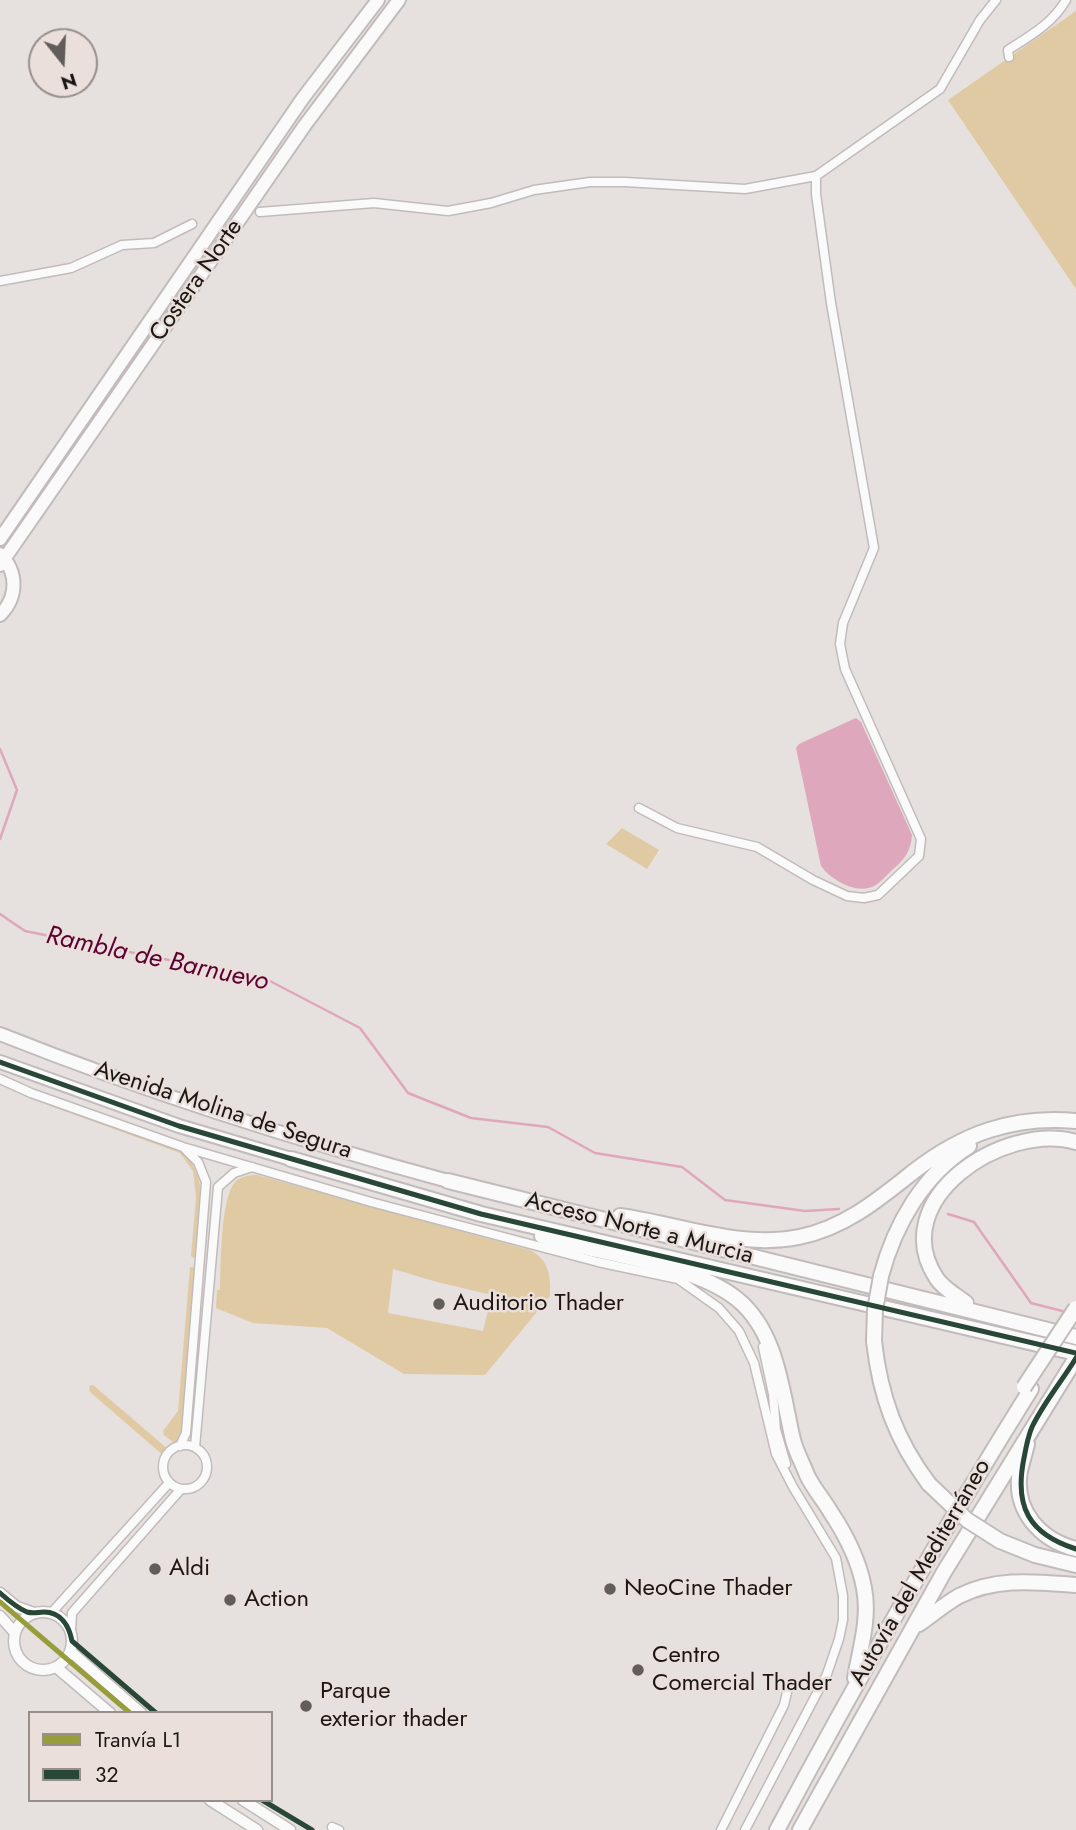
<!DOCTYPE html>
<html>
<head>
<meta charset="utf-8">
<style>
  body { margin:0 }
  #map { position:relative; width:1076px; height:1830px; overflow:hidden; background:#e6e0de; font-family:Jost,sans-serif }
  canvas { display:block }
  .legend { position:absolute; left:28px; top:1711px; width:245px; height:91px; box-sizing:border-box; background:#eadfdb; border:2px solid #978f8c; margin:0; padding:9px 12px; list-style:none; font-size:21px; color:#1a1715 }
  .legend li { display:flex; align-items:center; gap:14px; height:35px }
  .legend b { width:35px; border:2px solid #978f8c }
  .north { position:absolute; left:28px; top:28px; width:70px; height:70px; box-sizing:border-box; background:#eadfdb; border:2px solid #978f8c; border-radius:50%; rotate:162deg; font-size:19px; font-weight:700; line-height:28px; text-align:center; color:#1a1715 }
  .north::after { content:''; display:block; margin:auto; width:24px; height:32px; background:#615d5b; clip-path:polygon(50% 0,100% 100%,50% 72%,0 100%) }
</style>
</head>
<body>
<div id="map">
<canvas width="1076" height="1830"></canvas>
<ul class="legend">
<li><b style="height:9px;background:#989d3c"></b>Tranvía L1</li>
<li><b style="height:9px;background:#294737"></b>32</li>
</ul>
<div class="north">N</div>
</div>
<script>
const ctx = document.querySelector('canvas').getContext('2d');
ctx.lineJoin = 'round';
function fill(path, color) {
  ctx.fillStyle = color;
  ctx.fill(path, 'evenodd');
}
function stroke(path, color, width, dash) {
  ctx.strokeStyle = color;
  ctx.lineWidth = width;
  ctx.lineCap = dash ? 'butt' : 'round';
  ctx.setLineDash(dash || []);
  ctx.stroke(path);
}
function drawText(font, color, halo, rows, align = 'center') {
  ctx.font = font + ' Jost,sans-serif';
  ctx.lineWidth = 5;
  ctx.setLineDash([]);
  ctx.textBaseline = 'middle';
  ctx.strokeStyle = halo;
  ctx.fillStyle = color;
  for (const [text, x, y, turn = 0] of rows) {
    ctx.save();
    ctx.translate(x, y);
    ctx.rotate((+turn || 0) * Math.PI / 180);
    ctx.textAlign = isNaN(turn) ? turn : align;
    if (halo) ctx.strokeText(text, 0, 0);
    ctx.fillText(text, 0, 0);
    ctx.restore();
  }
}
fill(new Path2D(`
  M1076 11V289L948 100Z
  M622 828 659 850 647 869 606 844Z
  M50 1103 171 1145C214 1168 200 1216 196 1256L193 1258 191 1256 196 1197 193 1171 180 1153 45 1104Z
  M257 1175 530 1250C549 1260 551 1276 550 1296L485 1375 404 1374 327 1328 253 1323 216 1308 217 1290H220C221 1267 220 1197 236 1181 242 1176 249 1175 257 1175ZM393 1269 437 1282 492 1295 483 1331 388 1313Z
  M190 1267 195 1268 182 1436 177 1445 164 1435 163 1431 178 1411Z
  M93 1385 169 1450 164 1456 90 1392 89 1386Z`), '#e0caa3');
fill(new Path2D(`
  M856 718 861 722 912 835C911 852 903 861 891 871 886 876 880 883 874 886 857 895 831 880 821 866L796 748 799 744Z`), '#dfa7bb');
stroke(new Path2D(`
  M0 749 17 790 0 839
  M0 914 25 931 268 980 360 1028 408 1093 471 1118 548 1127 595 1153 682 1167 725 1200 805 1211 839 1209
  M948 1214 974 1222 1031 1303 1066 1312`), '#dfa7bb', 2.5);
const minor = new Path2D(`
  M1009 57 1008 50C1030 36 1053 23 1066 0
  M260 212 374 203 448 211 491 203 534 190 590 182H625L745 189 816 176 940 89 980 20 996 0
  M0 281 71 268 122 245 154 243 192 224
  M639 808 677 828 757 847 813 880 847 896 864 898 878 895 919 856 921 839 845 669 840 644 843 623 874 548 831 303 816 194V176
  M0 1079 31 1093 183 1147 371 1202 598 1262 678 1279 719 1308 739 1331 754 1363 776 1454 793 1487 836 1558 843 1596V1620L839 1639 827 1674 745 1830
  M763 1347 773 1394 776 1430 786 1464
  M163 1467a22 22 0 1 1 44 0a22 22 0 1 1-44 0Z
  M180 1446 186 1433 206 1182 198 1162 185 1149
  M195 1447 218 1187 234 1173 252 1167
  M54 1614V1610L169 1483
  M71 1631 72 1613 181 1489
  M332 1827 339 1830
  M721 1830 784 1705 789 1684`);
const tertiary = new Path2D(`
  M0 1593 17 1607 34 1613
  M14 1641a29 29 0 1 1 58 0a29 29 0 1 1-58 0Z
  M0 1616 15 1633
  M70 1651 141 1713
  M56 1667 110 1713
  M210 1800 257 1830
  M243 1800 290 1830`);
const primary = new Path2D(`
  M0 539 303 98 378 0
  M0 565 305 125 399 0
  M0 615C18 597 18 572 0 554
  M0 1034C146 1092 296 1140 448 1181
  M0 1062 179 1126 291 1159`);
const motorway = new Path2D(`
  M291 1159 481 1214 1076 1353
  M448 1181 1076 1337
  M620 1216C678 1224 739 1249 799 1237 844 1228 878 1200 913 1172 962 1134 1013 1115 1076 1121
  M542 1236 561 1242C613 1255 696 1266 737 1299 778 1332 782 1394 793 1440 796 1452 803 1464 807 1475 813 1488 823 1499 830 1511 846 1535 859 1560 864 1588 870 1618 860 1649 855 1678
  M881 1276C895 1224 923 1175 969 1146
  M966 1303C957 1296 944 1289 937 1279 884 1200 1004 1121 1076 1142
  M874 1341C880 1396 896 1440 929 1484
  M1027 1444C1025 1453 1022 1462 1020 1471 1013 1510 1040 1540 1076 1549
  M1000 1541 1035 1555 1076 1565
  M919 1624C932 1615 945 1604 959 1596 996 1577 1036 1582 1076 1585
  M777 1830C857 1680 941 1533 1031 1389
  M800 1830 944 1572 1076 1358`);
stroke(minor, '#c1bcbb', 11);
stroke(tertiary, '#c1bcbb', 13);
stroke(primary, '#c1bcbb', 16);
stroke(motorway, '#c1bcbb', 18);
stroke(minor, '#fbfafa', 8);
stroke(tertiary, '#fbfafa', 10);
stroke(primary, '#fbfafa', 12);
stroke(motorway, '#fbfafa', 14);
const motorwayBridge = new Path2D(`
  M874 1341 875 1310 881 1276
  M1024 1387 1076 1308
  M929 1484 967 1520 1000 1541`);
stroke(motorwayBridge, '#c1bcbb', 18, []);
stroke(motorwayBridge, '#fbfafa', 14);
stroke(new Path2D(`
  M0 1062 179 1126 481 1214 1076 1353
  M1076 1358C1062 1381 1044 1402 1032 1427 1028 1436 1026 1447 1024 1458 1014 1507 1029 1534 1076 1549
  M0 1593C8 1600 17 1608 27 1612 34 1614 38 1612 44 1612 61 1612 69 1626 72 1641L156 1713
  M262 1800 312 1830`), '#294737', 5);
stroke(new Path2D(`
  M0 1602 130 1713`), '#989d3c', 5);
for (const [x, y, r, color] of [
  [439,1304,7,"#615d5b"],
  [155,1569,7,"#615d5b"],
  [610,1589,7,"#615d5b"],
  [230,1600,7,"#615d5b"],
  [638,1670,7,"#615d5b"],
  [306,1706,7,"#615d5b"]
]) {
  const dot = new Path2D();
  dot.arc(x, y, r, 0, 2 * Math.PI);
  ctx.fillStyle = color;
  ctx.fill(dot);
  stroke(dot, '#eadfdb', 2.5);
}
drawText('24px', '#1a1715', '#eadfdb', [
  ["Costera Norte",197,281,-55],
  ["Avenida Molina de Segura",223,1111,18],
  ["Acceso Norte a Murcia",639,1229,14],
  ["Autovía del Mediterráneo",921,1573,-60]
]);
drawText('24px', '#1a1715', '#eadfdb', [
  ["Auditorio Thader",453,1304],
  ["Aldi",169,1569],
  ["NeoCine Thader",624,1589],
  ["Action",244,1600],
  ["Centro",652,1656],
  ["Comercial Thader",652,1684],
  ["Parque",320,1692],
  ["exterior thader",320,1720]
], 'left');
drawText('italic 26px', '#5c0032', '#eadfdb', [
  ["Rambla de Barnuevo",157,960,12]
]);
</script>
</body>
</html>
